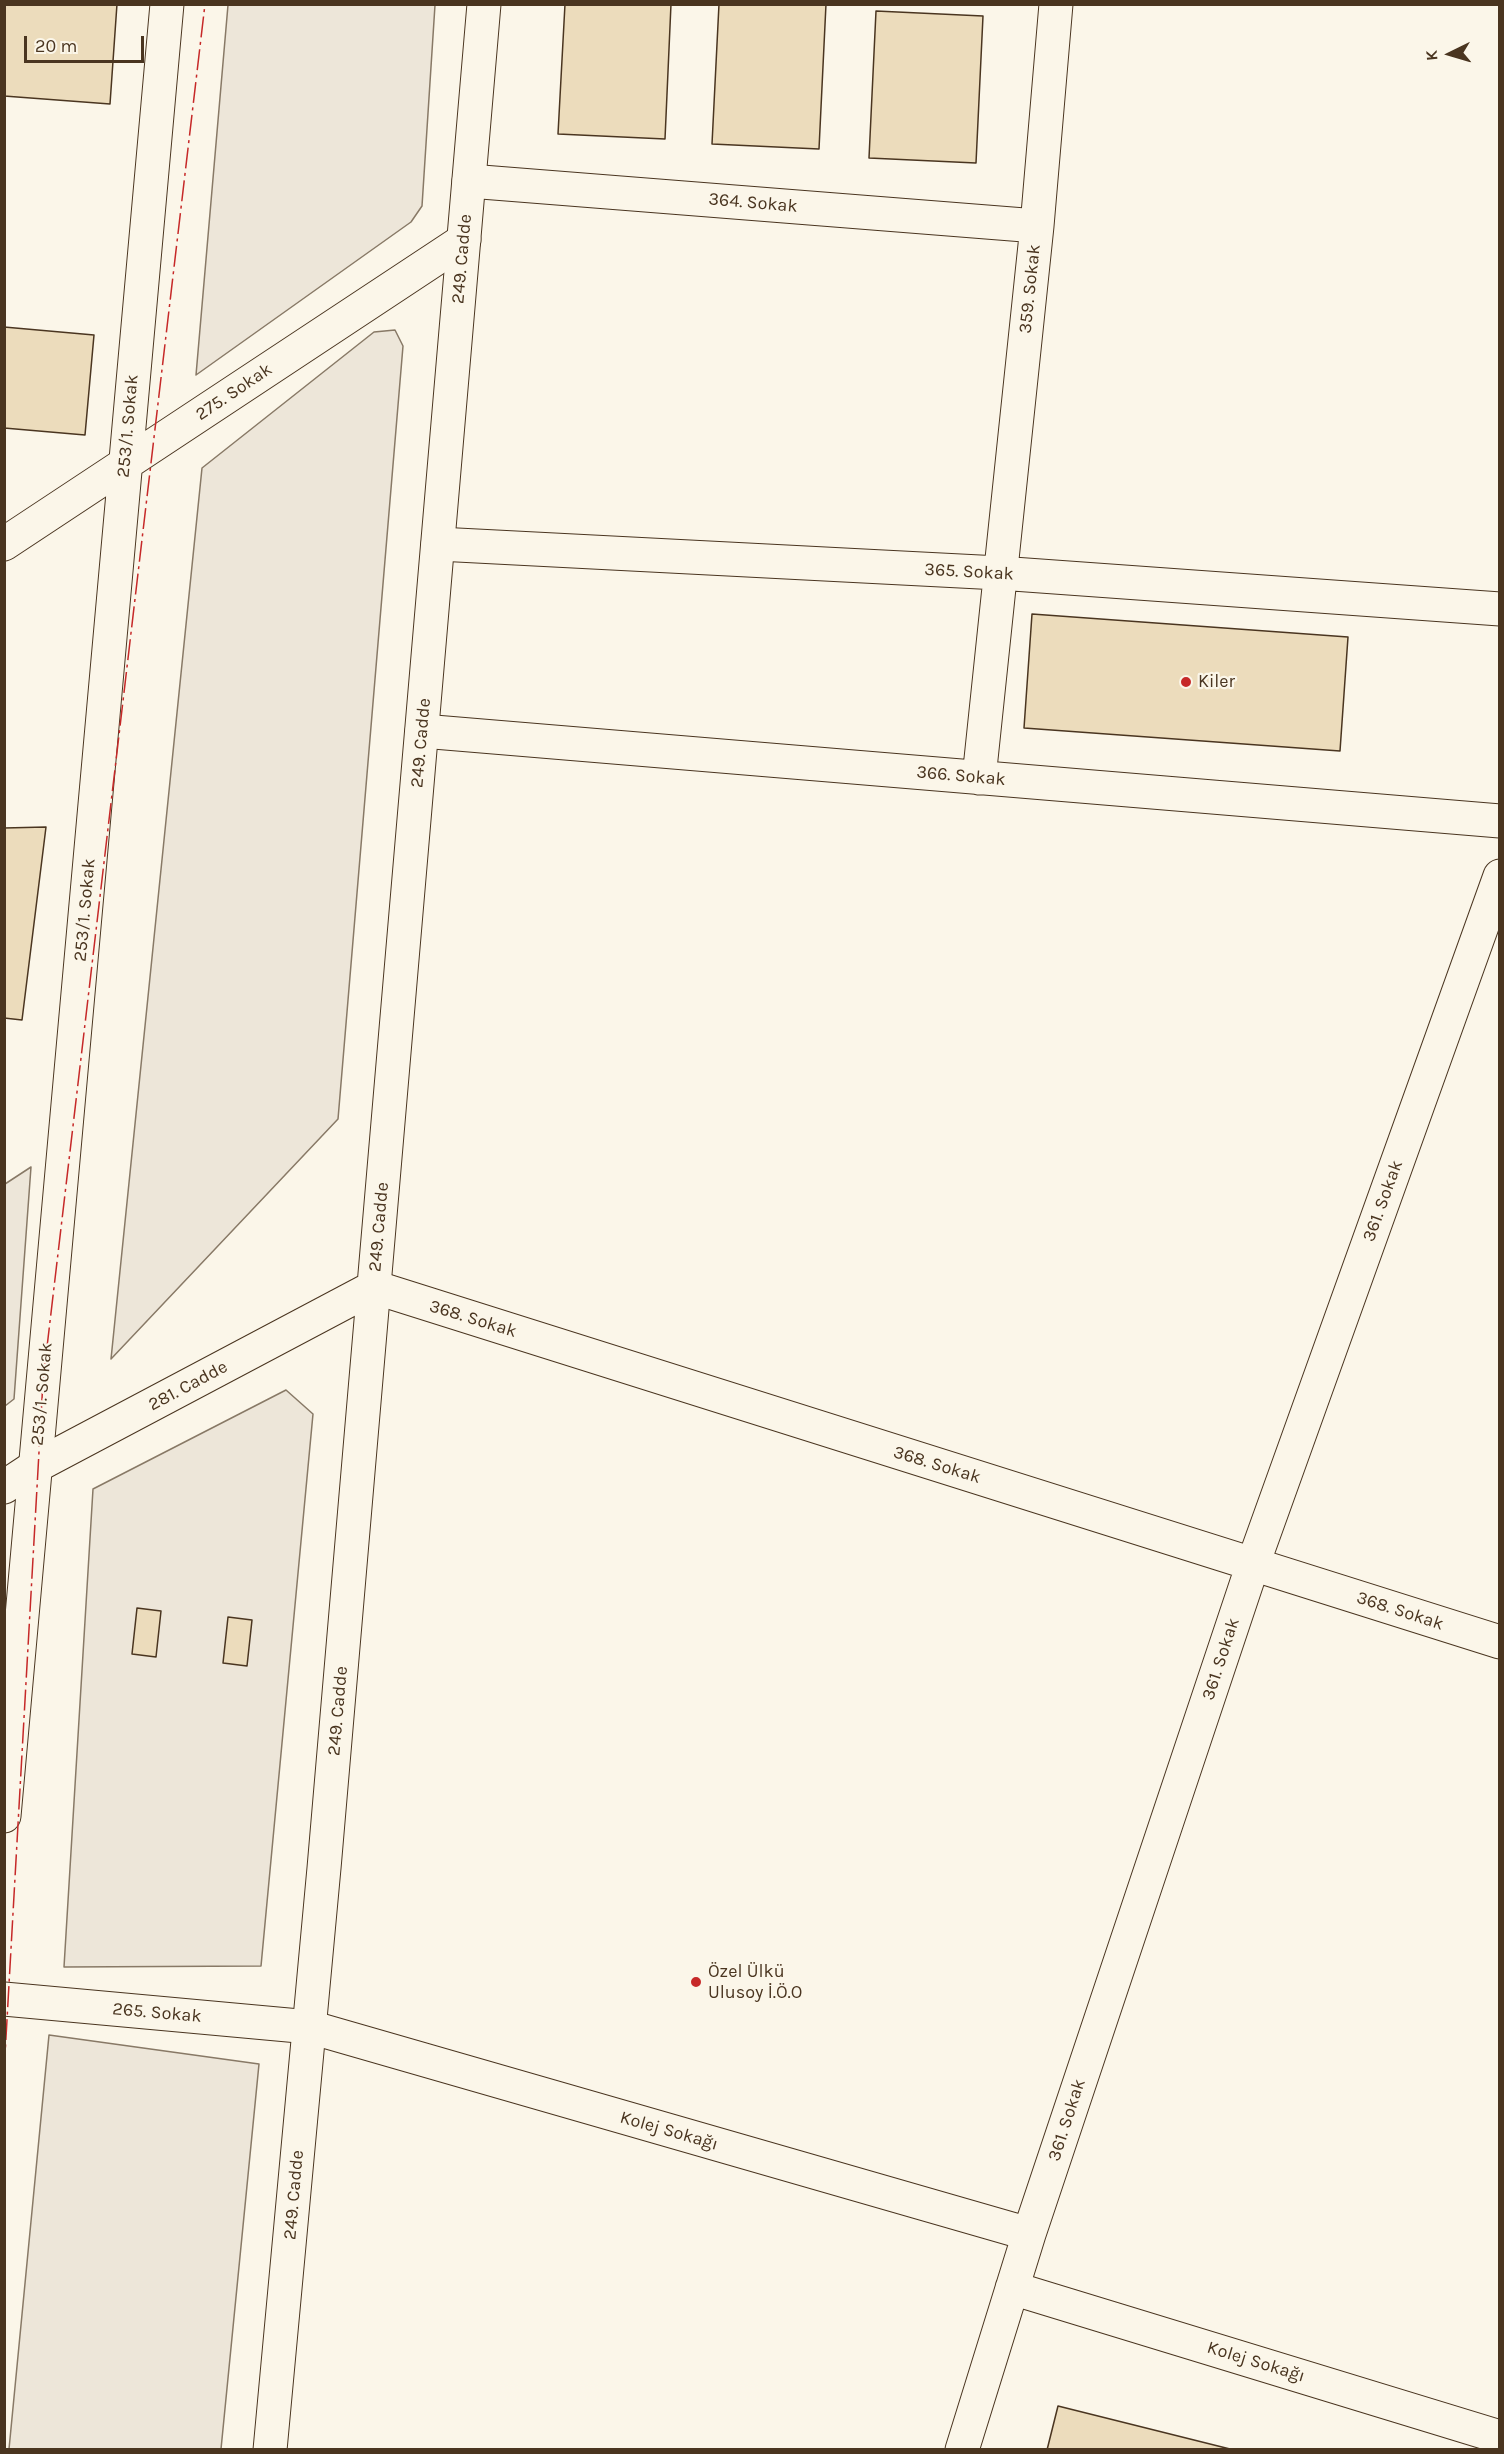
<!DOCTYPE html>
<html>
<head>
<meta charset="utf-8">
<style>
  body { margin:0 }
  #map { position:relative; width:1504px; height:2454px; overflow:hidden; background:#fbf6e9; font-family:Karla,sans-serif }
  canvas { display:block }
  .frame { position:absolute; inset:0; border:6px solid #4a3520; pointer-events:none }
  .north { position:absolute; left:1420px; top:24px; width:60px; height:60px; -webkit-text-stroke:4px #fbf6e9; paint-order:stroke; rotate:265deg; font-size:16px; font-weight:700; line-height:24px; text-align:center; color:#4a3520 }
  .north::after { content:''; display:block; margin:auto; width:21px; height:27px; background:#4a3520; clip-path:polygon(50% 0,100% 100%,50% 72%,0 100%) }
  .scale { position:absolute; left:24px; top:36px; width:120px; height:27px; box-sizing:border-box; border:3px solid #4a3520; border-top:0; padding-left:8px; font-size:18px; line-height:21px; white-space:nowrap; color:#4a3520; -webkit-text-stroke:4px #fbf6e9; paint-order:stroke }
</style>
</head>
<body>
<div id="map">
<canvas width="1504" height="2454"></canvas>
<div class="frame"></div>
<div class="north">K</div>
<div class="scale">20 m</div>
</div>
<script>
const ctx = document.querySelector('canvas').getContext('2d');
ctx.lineJoin = 'round';
function fill(path, color) {
  ctx.fillStyle = color;
  ctx.fill(path, 'evenodd');
}
function stroke(path, color, width, dash) {
  ctx.strokeStyle = color;
  ctx.lineWidth = width;
  ctx.lineCap = dash ? 'butt' : 'round';
  ctx.setLineDash(dash || []);
  ctx.stroke(path);
}
function drawText(font, color, halo, rows, align = 'center') {
  ctx.font = font + ' Karla,sans-serif';
  ctx.lineWidth = 4.5;
  ctx.setLineDash([]);
  ctx.textBaseline = 'middle';
  ctx.strokeStyle = halo;
  ctx.fillStyle = color;
  for (const [text, x, y, turn = 0] of rows) {
    ctx.save();
    ctx.translate(x, y);
    ctx.rotate((+turn || 0) * Math.PI / 180);
    ctx.textAlign = isNaN(turn) ? turn : align;
    if (halo) ctx.strokeText(text, 0, 0);
    ctx.fillText(text, 0, 0);
    ctx.restore();
  }
}
const green = new Path2D(`
  M228 5H435L422 206 411 222 196 375Z
  M395 330 403 346 338 1119 111 1359 202 468 374 332Z
  M31 1167 14 1399 5 1406V1184Z
  M286 1390 313 1414 261 1966 64 1967 93 1489Z
  M49 2035 259 2064 221 2449H9Z`);
fill(green, '#ede6d9');
stroke(green, '#887966', 1.5);
const building = new Path2D(`
  M4 4H117L110 104 4 96Z
  M565 4H671L665 139 558 134Z
  M719 4H826L819 149 712 144Z
  M876 11 983 16 976 163 869 158Z
  M4 327 94 335 85 435 4 428Z
  M1032 614 1348 637 1340 751 1024 728Z
  M46 827 22 1020 4 1018V828Z
  M137 1608 161 1611 156 1657 132 1654Z
  M228 1617 252 1620 247 1666 223 1663Z
  M1058 2406 1234 2450H1047Z`);
fill(building, '#ecdcbc');
stroke(building, '#4a3520', 1.5);
const minor = new Path2D(`
  M469 181 1037 226
  M4 544 464 240
  M438 544 999 573 1500 609
  M422 731 1500 821
  M979 778 1037 226 1056 4
  M374 1287 1500 1642
  M4 1816 167 4
  M4 1999 310 2027 1029 2234
  M1012 2288 1500 2437
  M962 2450 1029 2234 1253 1564 1500 876`);
const tertiary = new Path2D(`
  M4 1487 36 1466 374 1287
  M270 2450 324 1868 484 4`);
stroke(minor, '#4a3520', 35);
stroke(tertiary, '#4a3520', 35);
stroke(minor, '#fbf6e9', 33);
stroke(tertiary, '#fbf6e9', 33);
stroke(new Path2D(`
  M4 2073 43 1381 205 4`), '#c62828', 1.5, [21, 4.5, 3, 4.5]);
for (const [x, y, r, color] of [
  [1186,682,6,"#c62828"],
  [696,1982,6,"#c62828"]
]) {
  const dot = new Path2D();
  dot.arc(x, y, r, 0, 2 * Math.PI);
  ctx.fillStyle = color;
  ctx.fill(dot);
  stroke(dot, '#fbf6e9', 2);
}
drawText('18px', '#4a3520', '#fbf6e9', [
  ["364. Sokak",753,203,5],
  ["249. Cadde",462,259,-85],
  ["359. Sokak",1030,289,-84],
  ["275. Sokak",234,392,-34],
  ["253/1. Sokak",128,426,-85],
  ["365. Sokak",969,572,3],
  ["249. Cadde",421,743,-85],
  ["366. Sokak",961,776,5],
  ["253/1. Sokak",85,910,-85],
  ["361. Sokak",1383,1201,-70],
  ["249. Cadde",379,1227,-85],
  ["368. Sokak",473,1319,17],
  ["281. Cadde",188,1386,-28],
  ["253/1. Sokak",42,1394,-85],
  ["368. Sokak",937,1465,17],
  ["368. Sokak",1400,1611,18],
  ["361. Sokak",1221,1659,-72],
  ["249. Cadde",338,1711,-85],
  ["265. Sokak",157,2013,5],
  ["361. Sokak",1067,2120,-72],
  ["Kolej Sokağı",669,2131,16],
  ["249. Cadde",294,2195,-85],
  ["Kolej Sokağı",1256,2362,17]
]);
drawText('18px', '#4a3520', '#fbf6e9', [
  ["Kiler",1198,682],
  ["Özel Ülkü",708,1972],
  ["Ulusoy İ.Ö.O",708,1993]
], 'left');
</script>
</body>
</html>
